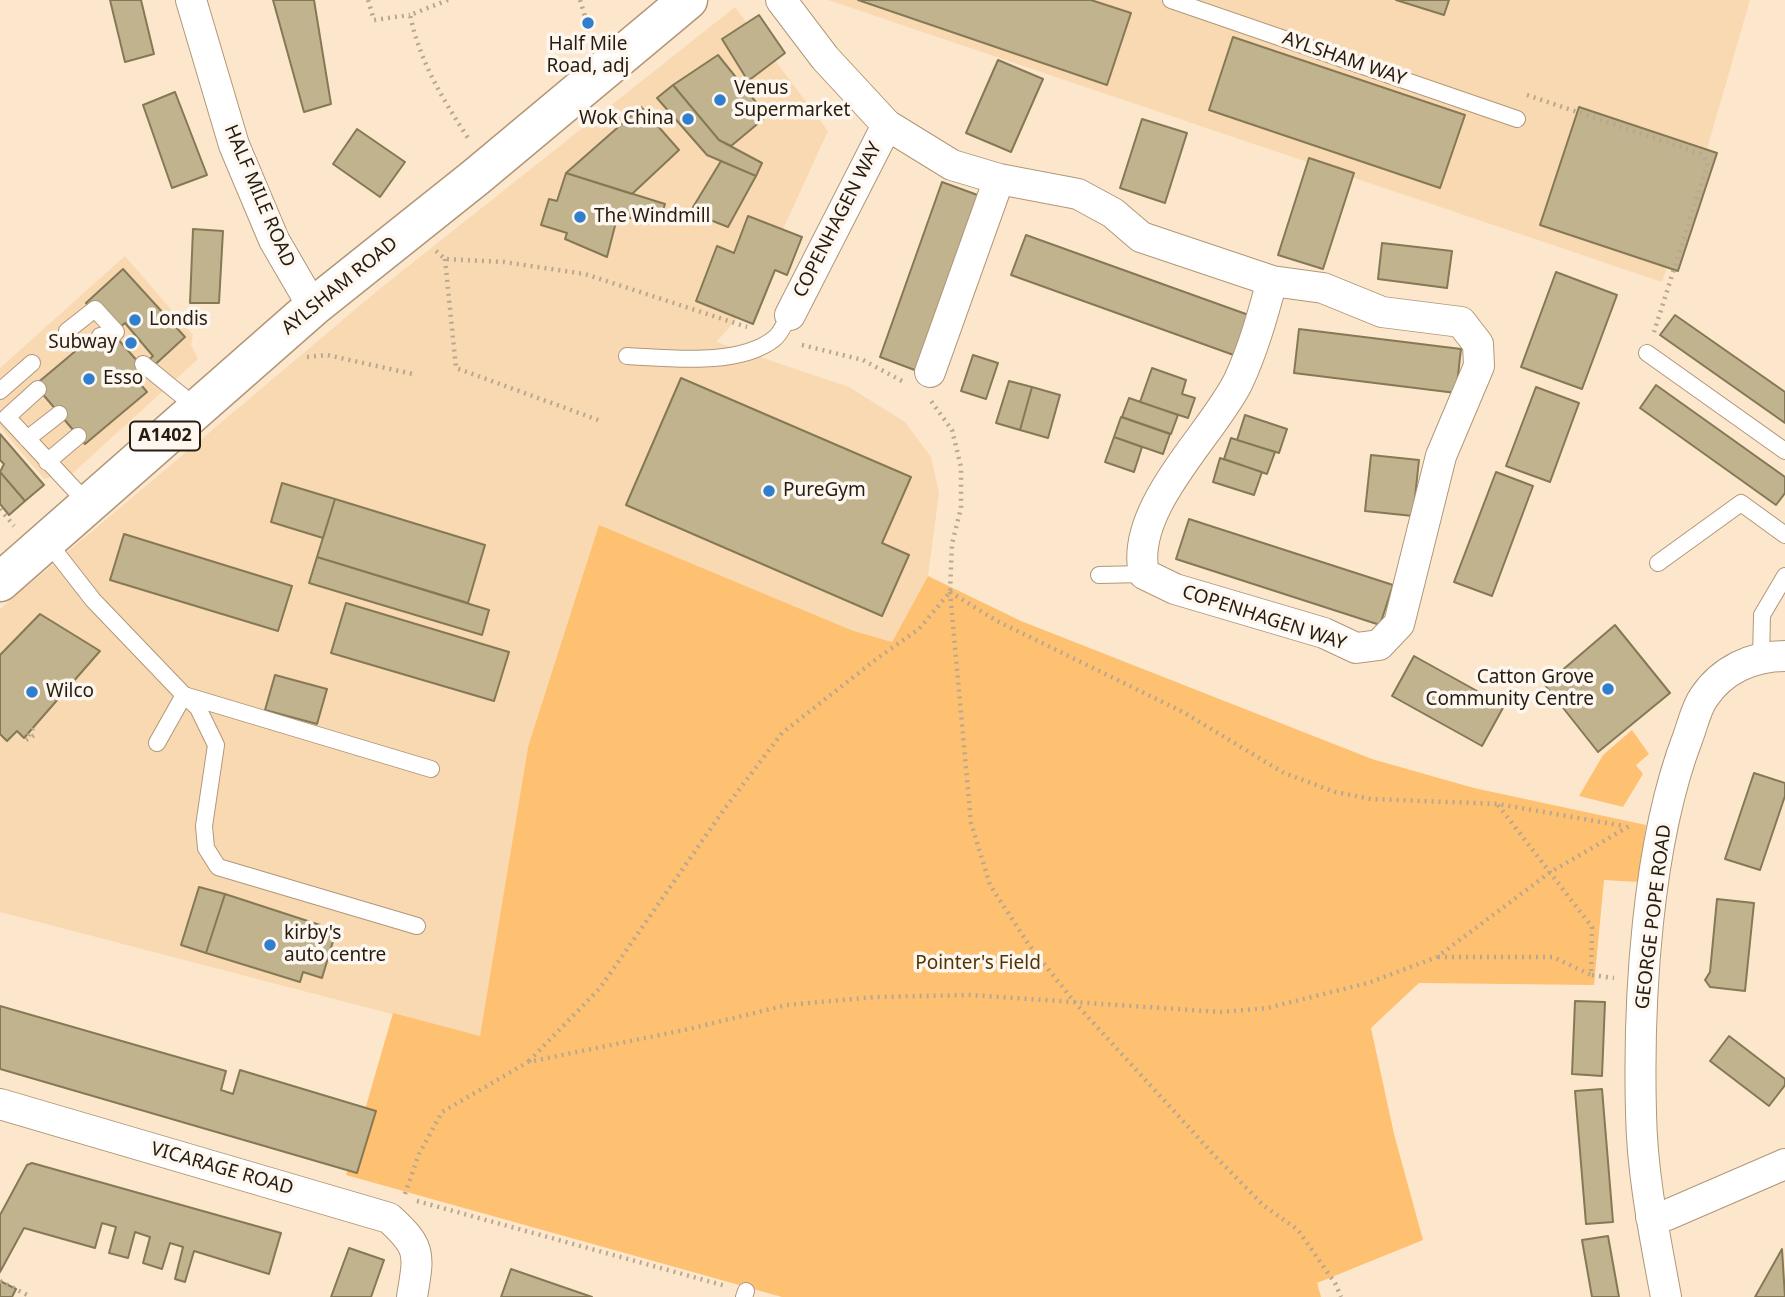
<!DOCTYPE html>
<html>
<head>
<meta charset="utf-8">
<style>
  body { margin:0 }
  canvas { display:block; background:#fde7cc }
</style>
</head>
<body>
<canvas width="1785" height="1297"></canvas>
<script>
const ctx = document.querySelector('canvas').getContext('2d');
ctx.lineJoin = 'round';
function fill(path, color) {
  ctx.fillStyle = color;
  ctx.fill(path, 'evenodd');
}
function stroke(path, color, width, dash) {
  ctx.strokeStyle = color;
  ctx.lineWidth = width;
  ctx.lineCap = dash ? 'butt' : 'round';
  ctx.setLineDash(dash || []);
  ctx.stroke(path);
}
function drawText(font, color, halo, rows, align = 'center') {
  ctx.font = font + ' "Noto Sans",sans-serif';
  ctx.lineWidth = 7;
  ctx.setLineDash([]);
  ctx.textBaseline = 'middle';
  ctx.strokeStyle = halo;
  ctx.fillStyle = color;
  for (const [text, x, y, turn = 0] of rows) {
    ctx.save();
    ctx.translate(x, y);
    ctx.rotate((+turn || 0) * Math.PI / 180);
    ctx.textAlign = isNaN(turn) ? turn : align;
    if (halo) ctx.strokeText(text, 0, 0);
    ctx.fillText(text, 0, 0);
    ctx.restore();
  }
}
fill(new Path2D(`
  M828 0H1750L1707 149 1662 282Z
  M735 7 828 131 747 308 716 342 849 387 905 422 931 457 939 493 928 576 892 642 851 630 528 747 480 1037 0 912V609L377 291Z
  M125 256 193 335 191 345 198 359 62 483 52 477 44 479 0 427V368Z`), '#f9d9b1');
fill(new Path2D(`
  M599 525 851 630 892 642 928 576 1021 621 1372 759 1474 788 1646 825 1638 882 1604 880 1594 985 1419 983 1371 1028 1394 1134 1423 1240 1317 1283 1321 1297H782L346 1175 393 1013 480 1036 528 747Z
  M1632 730 1649 754 1636 765 1643 774 1623 807 1579 796 1603 755Z`), '#fec171');
const building = new Path2D(`
  M110 0H141L154 54 125 62Z
  M273 0H314L331 104 304 112Z
  M858 0H1091L1131 13 1107 85Z
  M1396 0H1449L1444 15Z
  M759 15 785 53 748 81 722 39Z
  M1233 37 1465 115 1440 188 1209 110Z
  M718 55 767 116 731 146 719 140 673 85Z
  M998 60 1043 79 1011 152 966 133Z
  M673 85 719 140 762 163 756 176 707 155 657 98Z
  M175 92 207 175 172 188 143 105Z
  M641 107 679 150 632 194 566 173Z
  M1579 107 1717 153 1678 271 1540 225Z
  M1142 119 1187 133 1165 203 1120 188Z
  M357 129 405 162 380 197 333 164Z
  M1309 158 1354 173 1323 269 1278 255Z
  M721 161 756 176 728 227 690 212Z
  M566 173 665 204 659 223 651 221 650 224 618 214 607 257 565 239 567 233 541 225 549 199 557 201Z
  M942 182 983 197 920 372 880 357Z
  M748 216 802 237 787 275 775 270 753 324 696 301 717 246 734 253Z
  M193 229 223 231 219 303H190Z
  M1026 235 1257 318 1242 358 1011 275Z
  M1382 243 1452 251 1447 288 1378 279Z
  M123 269 185 337 147 372 86 303Z
  M1556 272 1617 295 1582 389 1521 367Z
  M1675 315 1785 392V423L1660 335Z
  M125 323 153 356 132 374 147 392 85 444 35 385 97 333 104 341Z
  M1299 329 1461 349 1456 393 1294 373Z
  M973 355 998 363 986 399 961 391Z
  M1152 368 1186 380 1182 394 1195 398 1188 418 1140 402Z
  M681 378 911 477 882 543 909 555 882 616 626 505Z
  M1009 381 1032 387 1020 430 996 423Z
  M1656 385 1785 477V493L1776 505 1640 408Z
  M1032 387 1060 395 1048 438 1020 430Z
  M1536 387 1579 403 1550 482 1506 466Z
  M1129 398 1178 415 1171 434 1122 417Z
  M1245 415 1287 429 1279 453 1237 440Z
  M1121 417 1170 434 1163 454 1114 437Z
  M0 434 44 485 25 501 0 472 4 464 0 460Z
  M1114 437 1142 447 1134 472 1105 462Z
  M1231 438 1275 452 1267 474 1224 459Z
  M1371 455 1419 460 1413 516 1365 511Z
  M1220 458 1262 472 1254 495 1213 482Z
  M0 472 25 501 9 515 0 504Z
  M1496 472 1533 486 1492 596 1454 582Z
  M282 483 335 499 323 538 271 522Z
  M335 499 485 545 468 603 317 557Z
  M1189 519 1393 585 1380 625 1176 559Z
  M124 534 292 586 278 631 110 580Z
  M317 557 489 610 482 635 309 583Z
  M346 603 509 652 494 701 331 653Z
  M40 614 100 651 24 738 17 731 7 741 0 734V655Z
  M1615 625 1670 693 1598 752 1545 685Z
  M1414 656 1504 706 1482 746 1392 696Z
  M275 675 327 689 317 724 265 710Z
  M1754 773 1785 783V796L1760 870 1725 859Z
  M199 887 225 894 206 953 181 945Z
  M225 894 320 925 318 933 334 938 322 978 303 972 300 982 206 953Z
  M1717 899 1754 903 1745 991 1710 987 1705 980 1710 972Z
  M1575 1001 1605 1002 1602 1076 1572 1074Z
  M0 1006 226 1071 221 1090 233 1094 240 1070 376 1111 357 1173 0 1069Z
  M1729 1036 1785 1079V1085L1769 1106 1710 1061Z
  M1602 1089 1613 1222 1586 1224 1575 1091Z
  M32 1163 281 1233 269 1274 194 1251 185 1282 175 1279 183 1247 170 1243 162 1269 143 1263 150 1237 135 1232 128 1258 109 1253 116 1227 102 1223 95 1248 24 1228 0 1272V1215L27 1165Z
  M1608 1236 1619 1297H1592L1582 1240Z
  M349 1248 384 1260 371 1297H331Z
  M1782 1249 1785 1297H1755Z
  M511 1269 592 1297H501Z
  M0 1281 16 1289 12 1297H0Z`);
fill(building, '#c0b38d');
stroke(building, '#857955', 2);
const service = new Path2D(`
  M1171 0 1517 119
  M67 331 95 309 116 332 100 336
  M1647 353 1785 451
  M627 356C669 358 740 367 775 338 781 333 785 322 790 315
  M143 364 197 408
  M38 389 7 417 88 504
  M0 391 32 363
  M27 439 59 414
  M47 462 78 436
  M47 541 93 600 184 695 431 769
  M1658 563 1741 503 1785 535
  M1099 575 1144 574
  M1761 659 1762 615 1785 576
  M157 743 184 695 198 708 216 745 204 826 206 848 218 867 417 926
  M744 1297 746 1291`);
const minor = new Path2D(`
  M191 0 234 145 274 240 313 307
  M781 0 825 58 887 125 790 315
  M887 125 952 165 999 179
  M930 372 999 179 1078 194 1113 213 1141 237 1272 281 1323 288 1382 312 1461 322 1478 344 1479 366 1441 456 1399 624 1379 645 1356 648 1324 633 1175 589 1144 574C1129 509 1211 436 1238 382 1253 350 1263 314 1272 281
  M0 1104 389 1218C422 1248 419 1254 412 1297
  M1651 1217 1667 1215 1785 1164
  M1666 1297C1655 1237 1642 1175 1641 1113 1638 999 1647 844 1688 737 1693 724 1696 708 1704 697 1722 670 1752 656 1785 656`);
const primary = new Path2D(`
  M0 582 313 307 476 177 688 0`);
stroke(service, '#b19778', 18);
stroke(minor, '#b19778', 32);
stroke(primary, '#b19778', 41);
stroke(new Path2D(`
  M368 0 374 20 410 15
  M448 0 410 15C420 62 442 98 468 138
  M580 0 591 36
  M1527 95 1701 154 1708 162 1654 332
  M436 251 445 259 504 262 585 274 747 327
  M445 259 456 368 601 421
  M802 345 863 360 902 381
  M307 357 327 355 413 374
  M0 509 14 526
  M950 592 971 823 990 885 1029 945 1076 1004 1215 1156 1263 1205 1298 1230 1335 1283 1341 1297
  M950 592 997 621 1183 712 1284 773 1335 792 1371 799 1498 804 1624 826
  M33 728 26 740 36 734
  M1498 805 1592 927 1591 975 1614 978
  M1438 957H1553L1591 975
  M529 1061 600 988 723 811 782 733 879 657 919 629 950 592 952 544 961 508V467L952 430 931 401
  M405 1194 419 1154 442 1112 528 1062 689 1029 787 1005 876 997 970 995 1221 1012 1267 1008 1368 983 1437 957 1549 873 1631 825
  M417 1201 726 1286
  M0 1281 31 1297`), '#b9a790', 4.5, [2, 5]);
stroke(service, '#fff', 16);
stroke(minor, '#fff', 30);
stroke(primary, '#fff', 38);
for (const [x, y, r, color] of [
  [588,23,7,"#307ece"],
  [720,100,7,"#307ece"],
  [688,119,7,"#307ece"],
  [580,217,7,"#307ece"],
  [135,320,7,"#307ece"],
  [131,343,7,"#307ece"],
  [89,379,7,"#307ece"],
  [769,491,7,"#307ece"],
  [1608,689,7,"#307ece"],
  [32,692,7,"#307ece"],
  [270,945,7,"#307ece"]
]) {
  const dot = new Path2D();
  dot.arc(x, y, r, 0, 2 * Math.PI);
  ctx.fillStyle = color;
  ctx.fill(dot);
  stroke(dot, '#fdf7f0', 2.5);
}
for (const [x, y, w] of [
  [165,436,70]
]) {
  const box = new Path2D();
  box.roundRect(x - w / 2, y - 14.5, w, 29, 5);
  ctx.fillStyle = '#fdf7f0';
  ctx.fill(box);
  stroke(box, '#261c10', 2);
}
drawText('bold 18px', '#261c10', null, [
  ["A1402",165,436]
]);
drawText('19px', '#261c10', '#fdf7f0', [
  ["Half Mile",588,45,"center"],
  ["Road, adj",588,67,"center"],
  ["Venus",734,89],
  ["Supermarket",734,111],
  ["Wok China",674,119,"right"],
  ["The Windmill",594,217],
  ["Londis",149,320],
  ["Subway",117,343,"right"],
  ["Esso",103,379],
  ["PureGym",783,491],
  ["Catton Grove",1594,678,"right"],
  ["Community Centre",1594,700,"right"],
  ["Wilco",46,692],
  ["kirby's",284,934],
  ["auto centre",284,956]
], 'left');
drawText('19px', '#261c10', '#fdf7f0', [
  ["AYLSHAM WAY",1344,59,19],
  ["HALF MILE ROAD",259,196,67],
  ["COPENHAGEN WAY",838,220,-63],
  ["AYLSHAM ROAD",340,286,-39],
  ["COPENHAGEN WAY",1264,618,18],
  ["GEORGE POPE ROAD",1654,917,-83],
  ["VICARAGE ROAD",222,1169,16]
]);
drawText('19px', '#523301', '#fdf7f0', [
  ["Pointer's Field",978,964]
]);
</script>
</body>
</html>
